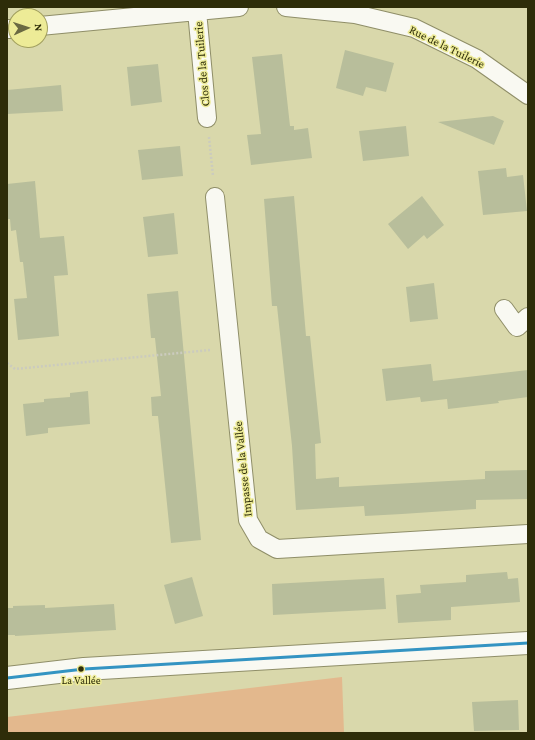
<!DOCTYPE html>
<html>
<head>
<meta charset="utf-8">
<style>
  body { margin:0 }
  #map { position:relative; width:535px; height:740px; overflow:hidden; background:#d9d8ab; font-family:"Crimson Pro",serif }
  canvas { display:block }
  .frame { position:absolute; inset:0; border:8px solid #2e2d09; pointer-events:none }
  .north { position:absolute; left:8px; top:8px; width:40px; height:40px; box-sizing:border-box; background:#edeb97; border:1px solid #a19f5e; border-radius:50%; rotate:87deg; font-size:11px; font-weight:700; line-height:16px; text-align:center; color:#2e2d09 }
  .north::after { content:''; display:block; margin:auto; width:14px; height:18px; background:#6a6942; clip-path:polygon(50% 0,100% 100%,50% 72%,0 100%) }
</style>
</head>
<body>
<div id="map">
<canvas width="535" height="740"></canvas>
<div class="frame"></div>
<div class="north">N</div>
</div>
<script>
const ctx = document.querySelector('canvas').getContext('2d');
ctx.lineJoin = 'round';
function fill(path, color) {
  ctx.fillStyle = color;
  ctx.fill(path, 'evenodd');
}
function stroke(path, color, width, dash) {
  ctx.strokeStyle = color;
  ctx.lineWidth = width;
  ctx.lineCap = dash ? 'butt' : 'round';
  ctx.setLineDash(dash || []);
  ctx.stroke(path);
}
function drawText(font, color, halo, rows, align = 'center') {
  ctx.font = font + ' "Crimson Pro",serif';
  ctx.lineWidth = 3;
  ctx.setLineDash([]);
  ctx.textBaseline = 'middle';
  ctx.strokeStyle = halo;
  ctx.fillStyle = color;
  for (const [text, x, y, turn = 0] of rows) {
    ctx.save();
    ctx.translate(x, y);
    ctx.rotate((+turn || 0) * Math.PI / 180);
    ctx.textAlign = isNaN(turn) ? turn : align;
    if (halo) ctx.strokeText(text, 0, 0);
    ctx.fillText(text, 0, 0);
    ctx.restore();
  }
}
fill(new Path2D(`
  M342 677 344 733H7V717Z`), '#e3b88d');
fill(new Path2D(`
  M345 50 394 63 386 92 366 87 363 96 336 88Z
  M282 54 290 126H294V130L308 128 312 158 251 165 247 135 261 134 252 57Z
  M158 64 162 102 131 106 127 67Z
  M61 85 63 111 7 114V90Z
  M493 116 504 121 494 145 438 122Z
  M406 126 409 156 363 161 359 131Z
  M180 146 183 176 142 180 138 150Z
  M506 168 507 177 523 175 527 211 483 215 478 171Z
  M35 181 40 238 64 236 68 275 54 276 59 336 18 340 14 299 27 298 23 262H20L16 230 11 231 10 219H8L7 184Z
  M294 196 306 336H310L321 443 315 444 316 479 339 477V487L485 479V471L528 470V499L476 500V509L402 514 365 516 364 506 296 510 292 446 277 306H272L264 199Z
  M422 196 444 225 427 239 424 235 408 249 388 224Z
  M174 213 178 254 148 257 143 217Z
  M434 283 438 319 410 322 406 287Z
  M178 291 201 540 171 543 158 416H152L151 397 161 396 155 338H151L147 294Z
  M431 364 433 381 528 370V397L498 401 499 403 448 409 447 399 421 402 420 397 386 401 382 369Z
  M88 391 90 424 48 428V433L26 436 23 404 44 402V399L70 397V393Z
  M507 572 508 579 518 578 520 602 451 607V620L398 623 396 595 421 593 420 585 466 582V575Z
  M192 577 203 616 175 624 164 585Z
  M384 578 386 609 273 615 272 584Z
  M114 604 116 630 15 636V635H7V608H13V606L45 605V608Z
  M518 700 519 730 474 731 472 702Z`), '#b8be9b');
const minor = new Path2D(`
  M286 7 355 14 414 28 477 59 528 95
  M197 11 207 118
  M40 26 239 7
  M7 29H16
  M215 197 248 520 259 539 277 549 528 534
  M504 309 517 327 528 317`);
const tertiary = new Path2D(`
  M7 678 84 669 528 643`);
stroke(minor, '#8f8e68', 20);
stroke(tertiary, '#8f8e68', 24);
stroke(new Path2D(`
  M209 137 213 176
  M7 363 15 369 210 350`), '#cbcbbe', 2.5, [2, 2]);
stroke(minor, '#f9f9f2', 18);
stroke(tertiary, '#f9f9f2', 22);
stroke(new Path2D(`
  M7 678 84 669 528 643`), '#3394c2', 3);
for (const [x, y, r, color] of [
  [81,669,3.5,"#2e2d09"]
]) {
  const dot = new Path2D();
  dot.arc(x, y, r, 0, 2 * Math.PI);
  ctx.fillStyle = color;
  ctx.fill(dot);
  stroke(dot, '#edeb97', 1.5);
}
drawText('11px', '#2e2d09', '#edeb97', [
  ["La Vallée",81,681]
]);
drawText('12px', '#2e2d09', '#edeb97', [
  ["Rue de la Tuilerie",447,47,26],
  ["Clos de la Tuilerie",202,64,-95],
  ["Impasse de la Vallée",243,469,-96]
]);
</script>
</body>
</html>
